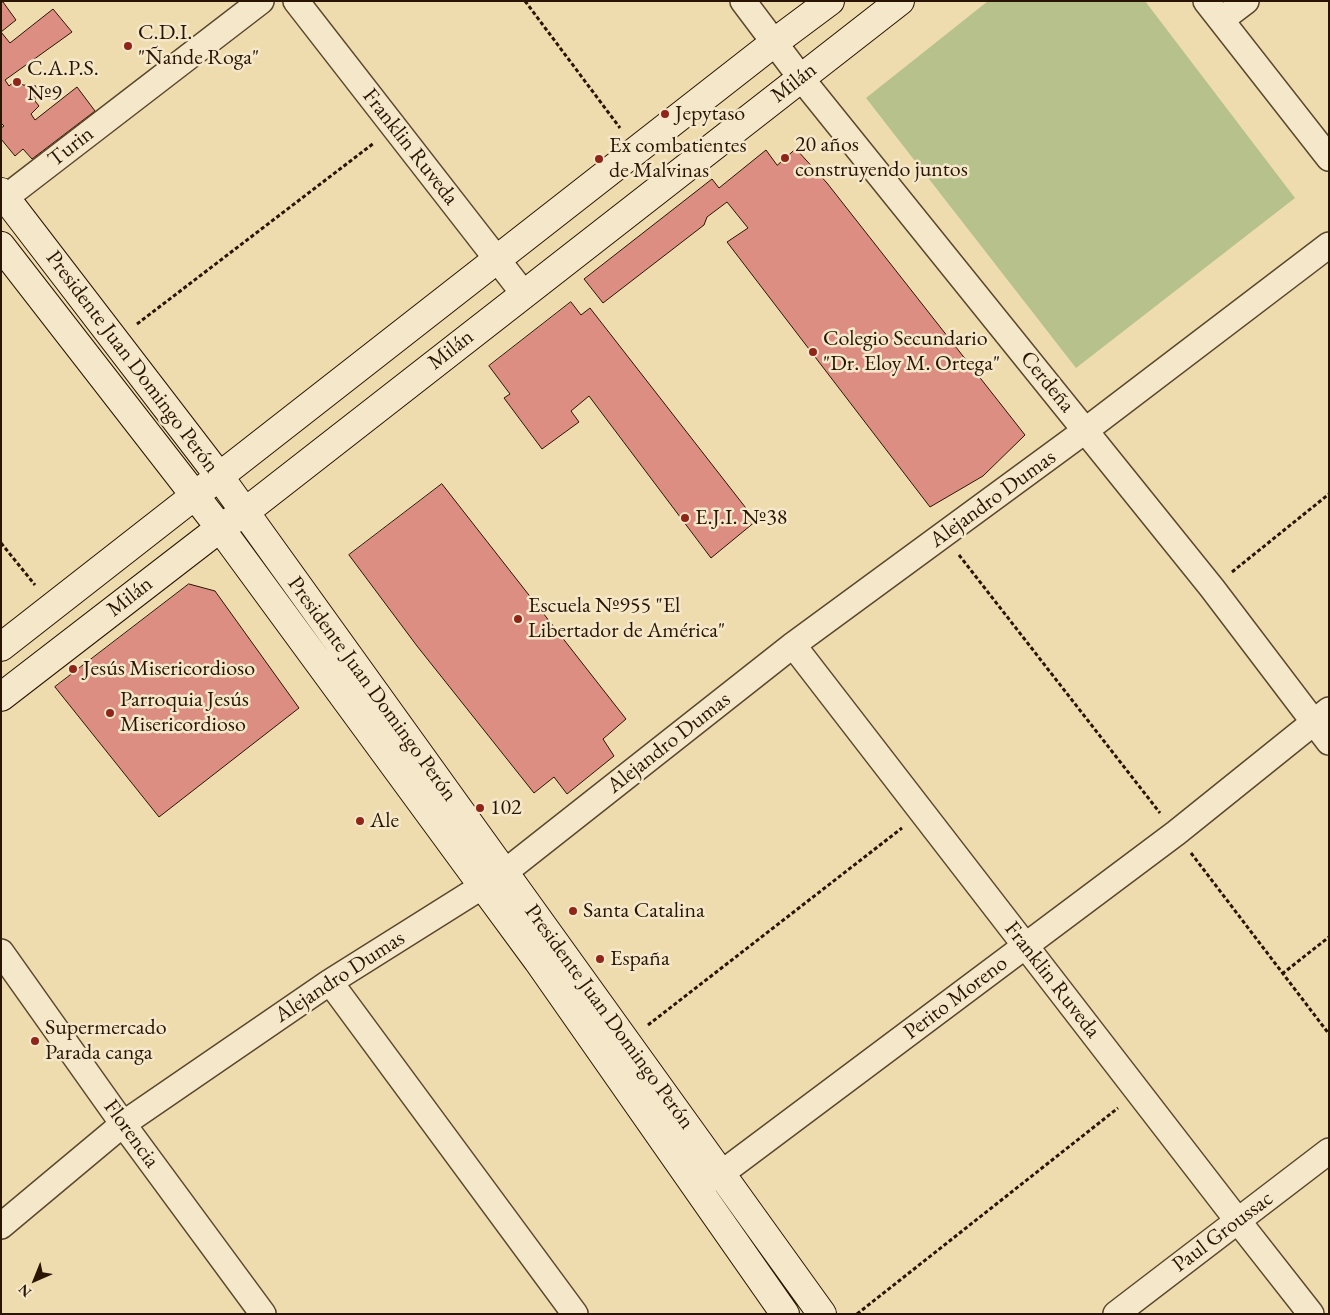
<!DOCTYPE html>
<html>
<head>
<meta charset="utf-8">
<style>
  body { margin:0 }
  #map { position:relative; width:1330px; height:1315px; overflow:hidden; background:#efdcae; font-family:"EB Garamond",serif }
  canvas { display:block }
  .frame { position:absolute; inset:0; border:2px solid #291502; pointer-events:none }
  .north { position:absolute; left:10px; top:1255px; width:50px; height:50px; -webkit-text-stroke:4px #f5e8ca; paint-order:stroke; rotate:224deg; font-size:14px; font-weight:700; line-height:20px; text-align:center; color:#291502 }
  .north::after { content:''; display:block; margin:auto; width:18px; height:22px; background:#291502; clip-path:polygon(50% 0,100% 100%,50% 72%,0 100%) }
</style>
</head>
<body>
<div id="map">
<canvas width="1330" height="1315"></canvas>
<div class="frame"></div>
<div class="north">N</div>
</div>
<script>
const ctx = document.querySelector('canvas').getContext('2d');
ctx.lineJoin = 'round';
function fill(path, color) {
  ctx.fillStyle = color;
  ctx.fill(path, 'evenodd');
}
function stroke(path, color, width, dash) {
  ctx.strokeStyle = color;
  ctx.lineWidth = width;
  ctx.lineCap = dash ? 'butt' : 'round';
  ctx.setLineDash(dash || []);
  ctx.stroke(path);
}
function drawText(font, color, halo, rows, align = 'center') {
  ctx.font = font + ' "EB Garamond",serif';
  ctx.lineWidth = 5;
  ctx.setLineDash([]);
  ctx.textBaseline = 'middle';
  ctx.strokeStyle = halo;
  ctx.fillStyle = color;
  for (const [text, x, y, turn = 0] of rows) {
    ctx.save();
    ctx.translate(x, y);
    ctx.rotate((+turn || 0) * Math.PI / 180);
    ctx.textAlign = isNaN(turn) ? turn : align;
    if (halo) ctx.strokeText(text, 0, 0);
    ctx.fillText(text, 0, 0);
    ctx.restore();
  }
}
fill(new Path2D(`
  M988 1H1145L1295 198 1076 368 866 98Z`), '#b6c18c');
const building = new Path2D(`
  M3 2 16 20 1 32 10 43 53 9 72 32 5 80 9 86 17 79 23 85 36 86 35 101 39 106 31 114 35 120 77 87 95 111 32 159 23 149 15 156 1 139V128L4 126 1 123V4Z
  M796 149 827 183 1025 435 983 476 930 507 727 242 748 228 727 202 707 217 704 225 603 303 584 279 712 179 719 188 766 150 777 165Z
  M571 302 581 315 590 308 756 521 711 558 589 396 571 411 579 422 542 449 504 398 510 394 489 366Z
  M442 484 626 719 603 739 614 756 567 794 554 777 534 793 417 646 349 555Z
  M189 584 215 591 299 708 159 817 55 687Z`);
fill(building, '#db8e81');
stroke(building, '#291502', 1);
const minor = new Path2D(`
  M296 1 524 294
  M743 1 801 78 1212 588 1329 742
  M1206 1 1329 158
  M1221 20 1246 1
  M1 201 261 1
  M793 645 1238 1221 1311 1314
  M1 952 123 1124 263 1314
  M330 982 575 1314
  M703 1183 722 1173 1176 833 1329 710
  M1 1226 123 1124 330 982 505 872 793 645 1086 430 1329 245
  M1116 1314 1329 1151`);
const secondary = new Path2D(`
  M1 192 219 476 822 1314
  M1 246 220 528 482 885 538 961 785 1314
  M1 647 775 42 830 1
  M1 697 220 528 245 512 900 1`);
stroke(minor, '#5a472d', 28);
stroke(secondary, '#291502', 30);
stroke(new Path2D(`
  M525 1 620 128
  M137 324 374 143
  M1 543 35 585
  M959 555 1160 813
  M1232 572 1329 494
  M1191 853 1329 1034
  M1282 974 1329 937
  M648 1025 902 828
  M857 1314 1118 1108`), '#291502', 3, [4, 2.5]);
stroke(minor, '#f5e8ca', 25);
stroke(secondary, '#f5e8ca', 28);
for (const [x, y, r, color] of [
  [128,46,5,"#8f2418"],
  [17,82,5,"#8f2418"],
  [665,114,5,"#8f2418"],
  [785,158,5,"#8f2418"],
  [599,159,5,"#8f2418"],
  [813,352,5,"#8f2418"],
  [685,518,5,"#8f2418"],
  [518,619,5,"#8f2418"],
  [73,669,5,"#8f2418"],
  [110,713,5,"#8f2418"],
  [480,808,5,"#8f2418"],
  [360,821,5,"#8f2418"],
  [573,911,5,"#8f2418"],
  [600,959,5,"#8f2418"],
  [35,1041,5,"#8f2418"]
]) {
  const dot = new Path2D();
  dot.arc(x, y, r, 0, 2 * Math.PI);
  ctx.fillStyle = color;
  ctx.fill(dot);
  stroke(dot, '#f5e8ca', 2);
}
drawText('22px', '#291502', '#f5e8ca', [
  ["C.D.I.",138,33],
  ["\"Ñande Roga\"",138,58],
  ["C.A.P.S.",27,69],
  ["Nº9",27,94],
  ["Jepytaso",675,114],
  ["20 años",795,145],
  ["construyendo juntos",795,170],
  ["Ex combatientes",609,146],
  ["de Malvinas",609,171],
  ["Colegio Secundario",823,339],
  ["\"Dr. Eloy M. Ortega\"",823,364],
  ["E.J.I. Nº38",695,518],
  ["Escuela Nº955 \"El",528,606],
  ["Libertador de América\"",528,631],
  ["Jesús Misericordioso",83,669],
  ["Parroquia Jesús",120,700],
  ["Misericordioso",120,725],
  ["102",490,808],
  ["Ale",370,821],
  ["Santa Catalina",583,911],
  ["España",610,959],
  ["Supermercado",45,1028],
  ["Parada canga",45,1053]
], 'left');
drawText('22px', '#291502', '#f5e8ca', [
  ["Milán",794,83,-38],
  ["Turin",71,147,-38],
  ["Franklin Ruveda",410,147,52],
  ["Milán",451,350,-38],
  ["Presidente Juan Domingo Perón",132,362,53],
  ["Cerdeña",1047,382,51],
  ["Alejandro Dumas",993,499,-36],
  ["Milán",130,597,-38],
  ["Presidente Juan Domingo Perón",372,689,54],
  ["Alejandro Dumas",669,743,-38],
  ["Alejandro Dumas",340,977,-33],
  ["Franklin Ruveda",1052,980,52],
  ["Perito Moreno",956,998,-37],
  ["Presidente Juan Domingo Perón",609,1017,54],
  ["Florencia",131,1134,54],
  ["Paul Groussac",1223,1232,-37]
]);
</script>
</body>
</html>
